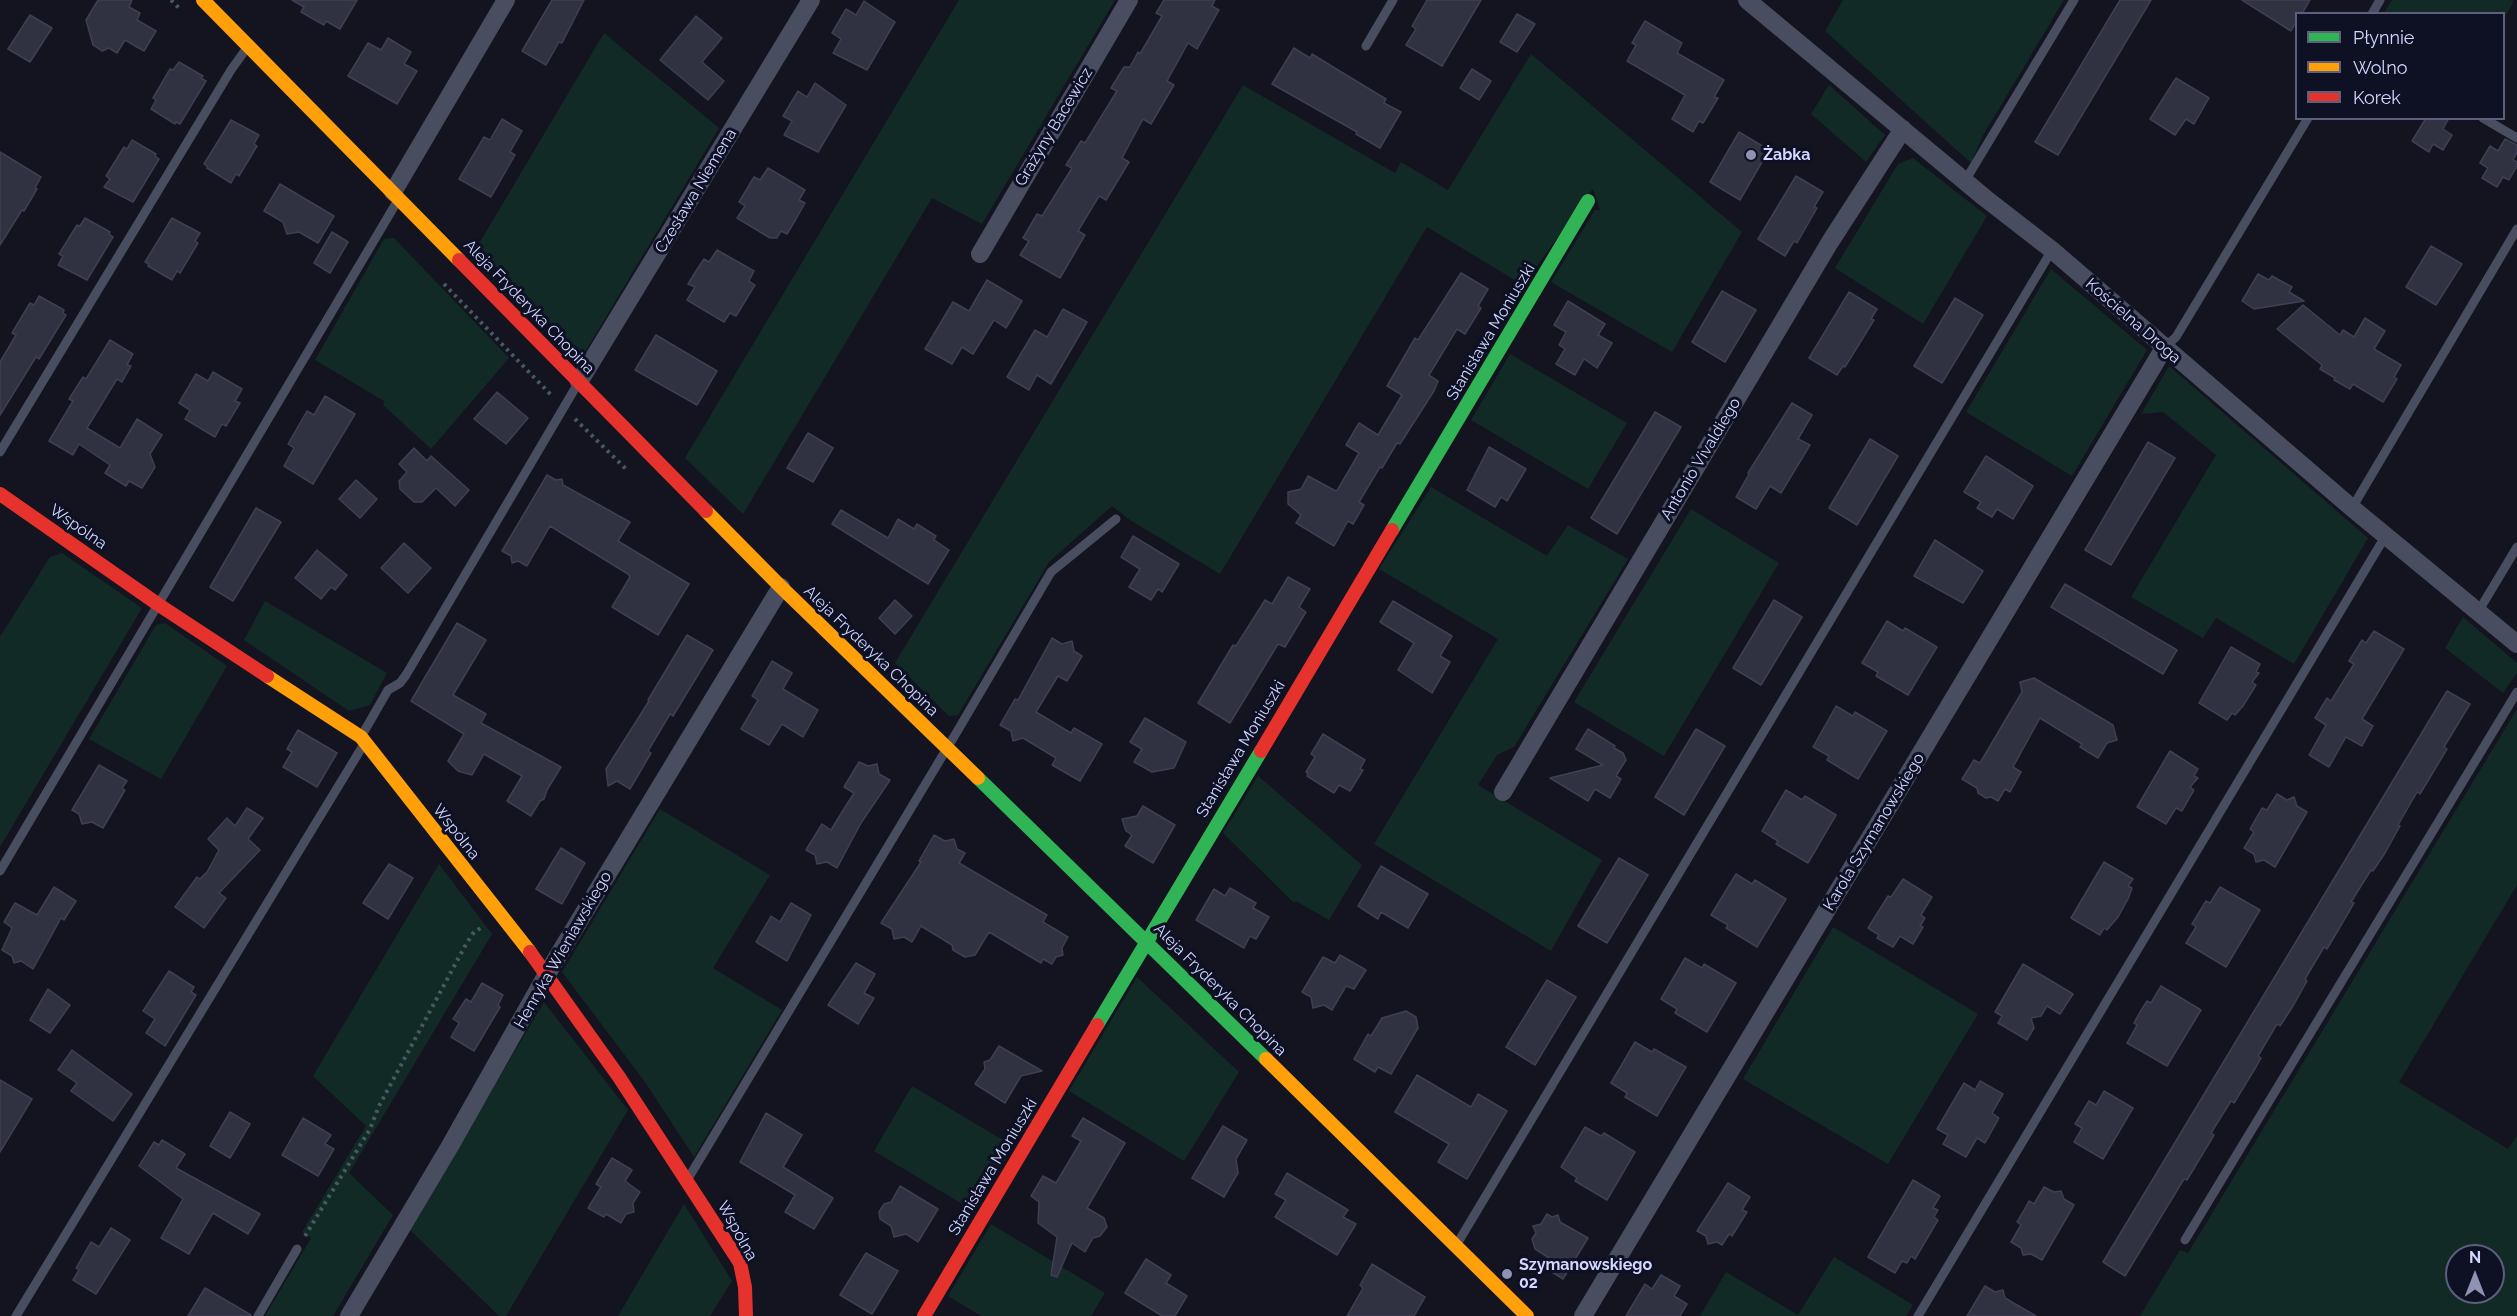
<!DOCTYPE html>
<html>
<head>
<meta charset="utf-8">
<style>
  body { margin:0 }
  #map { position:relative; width:2517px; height:1316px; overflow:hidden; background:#13141f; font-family:Raleway,sans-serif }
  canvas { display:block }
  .legend { position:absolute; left:2295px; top:12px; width:210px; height:108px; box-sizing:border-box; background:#0e1024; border:2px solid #5c607c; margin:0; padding:8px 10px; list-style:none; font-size:18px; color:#d2d7ff }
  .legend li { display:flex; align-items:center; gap:12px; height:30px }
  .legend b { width:30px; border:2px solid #5c607c }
  .north { position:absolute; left:2445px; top:1244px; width:60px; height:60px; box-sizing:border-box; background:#0e1024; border:2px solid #5c607c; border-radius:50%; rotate:0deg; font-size:16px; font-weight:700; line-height:24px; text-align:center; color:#d2d7ff }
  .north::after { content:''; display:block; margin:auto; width:21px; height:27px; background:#8f93b1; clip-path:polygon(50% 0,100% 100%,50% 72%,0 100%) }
</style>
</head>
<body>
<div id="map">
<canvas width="2517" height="1316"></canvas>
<ul class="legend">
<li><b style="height:8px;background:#30b455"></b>Płynnie</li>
<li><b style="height:8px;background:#ff9f0a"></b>Wolno</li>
<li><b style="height:8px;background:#e5322d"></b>Korek</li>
</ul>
<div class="north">N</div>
</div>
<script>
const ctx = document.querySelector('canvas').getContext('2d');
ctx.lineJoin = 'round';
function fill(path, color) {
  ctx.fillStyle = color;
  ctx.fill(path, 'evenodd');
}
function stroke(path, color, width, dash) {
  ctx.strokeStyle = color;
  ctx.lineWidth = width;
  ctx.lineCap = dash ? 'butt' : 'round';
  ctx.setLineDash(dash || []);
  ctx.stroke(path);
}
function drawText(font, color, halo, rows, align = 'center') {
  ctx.font = font + ' Raleway,sans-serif';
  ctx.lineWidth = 6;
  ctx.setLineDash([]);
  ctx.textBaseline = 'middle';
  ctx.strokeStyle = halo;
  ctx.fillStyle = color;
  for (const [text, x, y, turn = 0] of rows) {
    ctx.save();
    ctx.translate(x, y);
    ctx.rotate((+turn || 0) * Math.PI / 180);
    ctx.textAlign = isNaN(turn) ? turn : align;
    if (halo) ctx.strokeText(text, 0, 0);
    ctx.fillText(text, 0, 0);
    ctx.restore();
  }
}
fill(new Path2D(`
  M959 0H1115L982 224 932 198 743 514 685 458Z
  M1843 0H2064L1982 137 1971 163 1825 31Z
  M2392 0H2511L2514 1 2504 19V14L2384 13Z
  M604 33 719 128 582 357 477 247Z
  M1531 54 1742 232 1672 352 1551 282 1595 210H1600L1593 189 1523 285 1427 227 1220 574 1130 520 1112 506 1049 562 958 715 949 716 895 663 1243 85 1395 173 1401 162 1448 190Z
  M1829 85 1885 135 1866 162 1811 114Z
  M1913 158 1987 216 1923 324 1835 268 1898 164Z
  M394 238 509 358 431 449 383 405 384 401 315 360 384 239Z
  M2051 269 2147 350 2072 476 1966 412Z
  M1510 354 1627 423 1588 489 1471 420Z
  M2169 366 2368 538 2294 664 2216 618 2203 638 2131 597 2216 455 2163 412 2141 414Z
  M1431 487 1547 556 1568 525 1628 559 1514 747 1497 755 1478 785 1602 860 1551 951 1374 844 1498 639 1379 569Z
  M1691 509 1779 563 1664 756 1574 702Z
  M62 553 142 608 0 847V637L50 557Z
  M265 601 387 673 370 705 349 711 244 640Z
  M2463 617 2517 663V673L2503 693 2445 648Z
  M165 623 227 666 161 779 89 739 156 625Z
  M2517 709V885L2399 1082 2508 1149 2517 1136V1316H2140L2180 1250 2188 1253ZM2457 1256H2493V1292H2457Z
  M1258 776 1362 865 1329 920 1296 901 1294 903 1223 833Z
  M660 809 770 875 713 968 782 1010 694 1157 645 1082 562 972Z
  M439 864 492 934 349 1173 393 1215 333 1316H265L311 1238 302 1232 366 1126 313 1076Z
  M1833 927 1978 1014 1888 1164 1743 1079Z
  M1137 977 1239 1072 1184 1161 1069 1091Z
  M544 1002 628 1110 506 1316H499L409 1229Z
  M912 1086 1013 1146 974 1211 874 1151Z
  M684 1204 732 1281 710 1316H618Z
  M991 1224 1105 1293 1091 1316H981L948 1296Z
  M1834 1257 1913 1305 1906 1316H1700L1726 1272 1798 1315Z`), '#122a25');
const building = new Path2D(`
  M98 0H132L129 7 140 13 137 20 156 31 144 51 125 40 117 53 109 48 102 51 93 45 86 20Z
  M292 0H357L340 29 326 21 324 25 301 12 304 7Z
  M552 0H584L562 43 559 42 546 65 522 51Z
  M1164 0H1215L1212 6 1219 10 1197 49 1188 43 1167 81 1174 85 1151 124 1143 119 1122 158 1129 162 1106 200 1099 196 1078 231 1085 235 1060 278 1020 255 1029 241 1023 238 1037 214 1042 216 1072 168 1066 165 1081 141 1085 143 1117 91 1111 88 1124 67H1130L1138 52 1140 54 1162 16 1156 13Z
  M1427 0H1481L1442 66 1406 45 1416 29 1412 26Z
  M2120 0H2151L2058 155 2035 142Z
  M2242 0H2310L2302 14H2296V22L2291 31Z
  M864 1 895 22 867 70 833 53 841 39 832 33 846 9 856 15Z
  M1517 14 1535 24 1517 52 1500 42Z
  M30 15 52 28 30 62 8 49Z
  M696 16 722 38 702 62 724 81 708 100 660 60Z
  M1645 21 1682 43 1677 53 1724 80 1714 97 1718 98 1703 123 1699 121 1693 132 1672 119 1685 95 1627 61 1636 45 1632 43Z
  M388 38 411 52 404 64 417 71 397 104 348 76 368 43 381 50Z
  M1294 48 1310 58 1312 54 1338 70 1386 99 1384 103 1401 112 1380 148 1356 134 1357 132 1272 84Z
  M179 62 203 76 201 78 206 81 180 124 176 122 175 124 151 109 156 100 153 98 170 69 173 70Z
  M1472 69 1491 81 1479 100 1460 88Z
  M2176 78 2209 98 2194 124 2186 119 2175 135 2150 119Z
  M815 83 846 105 818 152 784 135 792 121 783 116 798 91 807 97Z
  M2426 118H2449L2443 129 2452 135 2443 150 2433 144 2429 152 2412 141Z
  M502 119 522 131 510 152 515 155 491 197 459 179 484 137 490 140Z
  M231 120 259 135 254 144 257 146 239 176 236 174 231 183 207 168 208 167 204 164Z
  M1739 132 1769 150 1740 200 1710 182Z
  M2505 139 2517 145V152L2513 160 2517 162V166L2509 180 2503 177 2497 187 2482 178 2488 168 2480 163 2490 146 2498 151Z
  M132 140 156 154 155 156 159 159 133 202 104 187 110 179 106 176 124 147 127 149Z
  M0 152 41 177 35 188 37 189 24 211 22 210 0 245Z
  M768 168 805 190 799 200 805 203 796 219 787 234 781 231 777 238H770L737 218 745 206 739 202 754 177 760 180Z
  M1796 176 1823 192 1814 207 1817 208 1797 243 1794 241 1785 256 1758 239Z
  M280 184 334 216 318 243 299 232 287 234 283 222 264 211Z
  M85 218 110 232 109 234 113 237 87 280 58 265 63 256 59 254 77 225 80 226Z
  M172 218 200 233 195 241 198 243 180 273 177 271 172 280 148 266 149 264 145 262Z
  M332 232 348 242 330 273 314 263Z
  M2431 246 2462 264 2436 305 2406 287Z
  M717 250 754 271 749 281 755 285 736 316 730 313 724 322 687 300 695 287 688 284 696 271 704 259 709 262Z
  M1461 273 1488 289 1478 306 1481 308 1465 334 1457 329 1429 375 1438 381 1434 391 1400 444 1397 443 1382 468 1380 467 1359 502 1364 505 1353 524 1348 521 1334 546 1296 523 1301 515 1288 504V492L1301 489 1308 476 1336 491 1338 489 1359 453 1346 445 1359 423 1378 435 1402 395 1387 386 1415 338 1418 340Z
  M2258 274 2269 280 2272 276 2292 287 2289 292 2304 301 2254 309 2242 301Z
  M987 280 1022 301 1006 328 994 320 973 354 962 347 952 364 925 349 953 302 969 311Z
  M1722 291 1756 310 1725 362 1692 342Z
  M1849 292 1877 309 1871 319 1874 320 1845 367 1843 366 1837 375 1809 358Z
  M39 296 64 310 63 313 66 315 39 359 36 357 0 415V362L16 335 12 333 30 303 34 305Z
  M1955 298 1983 315 1942 383 1914 366Z
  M1568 301 1605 324 1598 335 1612 343 1597 368 1584 359 1575 375 1556 364 1565 349 1559 345 1566 332 1554 325Z
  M2303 305 2340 335 2343 330 2354 337 2365 318 2385 331 2374 349 2401 365 2394 377 2397 379 2383 402 2353 384 2350 389 2334 380 2335 378 2320 369 2322 365 2277 329Z
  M1063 309 1087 322 1051 384 1037 375 1029 390 1007 377 1035 330 1047 337Z
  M656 335 717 371 697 405 635 370Z
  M110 340 133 354 127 365 131 366 122 382 117 379 87 428 120 448 137 419 162 435 150 454 155 467 142 488 129 481 126 486 105 473 110 465 79 444 73 455 49 441 73 401 69 399 83 377 86 379Z
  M213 372 242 389 235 401 240 403 226 426 222 424 215 437 185 419 190 410 179 403 196 374 208 381Z
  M497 392 528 418 506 444 474 419Z
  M325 396 355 414 313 484 284 466 294 448 288 444 307 411 314 415Z
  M1792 403 1812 415 1798 439 1810 445 1781 493 1770 486 1756 509 1736 497 1749 474 1748 473Z
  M1655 412 1681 427 1617 534 1591 518Z
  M808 433 833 448 813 482 787 468Z
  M1870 439 1898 456 1857 525 1829 508Z
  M2148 442 2175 458 2111 565 2085 550Z
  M1489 447 1526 469 1507 501 1501 497 1495 507 1467 490Z
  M414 448 427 461 431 456 469 490 455 506 436 488 422 502H414L400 489 399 481 407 472 399 464Z
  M1986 456 2033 486 2013 519 1997 509 1992 517 1977 508 1981 502 1964 492Z
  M547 475 556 480 562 479 563 485 630 522 618 541 689 584 658 635 612 607 630 577 628 574 550 526 527 566 518 561 512 563 511 556 502 551Z
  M356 480 377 499 360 518 339 499Z
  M256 508 281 522 233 601 210 587Z
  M841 510 888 538 898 519 914 529 917 524 936 536 934 540 949 550 928 584 832 524Z
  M1133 536 1179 564 1162 592 1158 589 1151 600 1129 587 1140 569 1121 557Z
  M1935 540 1983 571 1963 603 1914 576Z
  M404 543 431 568 408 593 381 568Z
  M317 550 347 575 335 590 331 587 321 599 295 578Z
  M1288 577 1310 589 1299 607 1306 612 1285 647 1278 644 1230 723 1198 703 1233 645 1236 646 1265 600 1272 604Z
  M2065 584 2177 650 2163 674 2051 607Z
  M895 600 912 616 895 634 879 618Z
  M1774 600 1802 617 1761 685 1733 668Z
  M1393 601 1452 636 1440 656 1450 662 1432 693 1398 670 1414 643 1380 622Z
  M1887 621 1903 631 1905 628 1937 647 1908 695 1876 676 1878 672 1862 663Z
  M457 623 486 640 453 695 486 714 481 723 561 767 547 790 544 799 540 801 531 816 507 801 522 776 484 754 472 775 458 771 448 761 464 734 411 701Z
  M2374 631 2404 649 2362 719 2373 726 2362 746 2346 737 2329 767 2309 755 2326 725 2315 718 2327 698 2331 701 2354 664 2349 661 2362 640 2366 643Z
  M687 635 713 650 673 716 670 714 648 751 651 753 630 789 617 781 608 786 606 769 649 701 648 700Z
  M1052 638 1062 644 1072 641 1074 651 1082 656 1067 681 1058 676 1036 712 1071 733 1074 728 1102 744 1080 781 1052 765 1056 758 1023 738 1013 741 1011 731 1000 725 1015 699 1018 700Z
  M2231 647 2260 664 2256 672 2259 673 2252 682 2256 685 2243 706 2235 715 2232 713 2227 720 2199 703Z
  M772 661 792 673 783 689 818 710 803 737 782 724 769 745 741 729 758 700 752 696Z
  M2034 678 2113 725 2117 740 2107 743 2098 758 2080 747 2082 744 2040 718 2013 767 2021 772 2010 792 2005 789 1998 801 1991 797 1986 798 1978 793 1977 788 1962 779 1974 760 1980 763 2013 707 2022 692 2020 682Z
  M2447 691 2470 704 2444 747 2447 749 2420 794 2417 792 2398 825 2400 826 2385 853 2373 871 2371 870 2351 902 2354 903 2340 927 2327 949 2324 947 2305 979 2307 981 2293 1006 2280 1026 2277 1024 2258 1056 2261 1058 2256 1067 2234 1103 2231 1101 2211 1133 2214 1135 2187 1180 2184 1179 2125 1276 2103 1262Z
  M1836 706 1853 716 1855 712 1887 731 1858 779 1827 760 1829 756 1813 747Z
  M1145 718 1186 742 1174 768 1152 772 1134 762 1142 749 1130 742Z
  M1588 729 1615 746 1614 748 1623 753 1626 760 1616 776 1621 779 1610 798 1595 789 1588 801 1550 778 1603 765 1576 749Z
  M1696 729 1725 746 1684 815 1655 797Z
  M298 730 337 753 317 787 283 767 292 752 287 749Z
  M1323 734 1365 760 1360 769 1363 770 1350 791 1339 785 1334 793 1307 776 1308 773 1306 772 1315 757 1311 754Z
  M2170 751 2198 769 2194 776 2198 778 2190 787 2194 790 2182 811 2176 808 2166 824 2137 807Z
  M859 762 868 766 877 764 879 774 890 780 861 823 837 868 827 862 817 864 815 855 806 850 822 824 831 830 842 812 854 793 844 787Z
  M99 765 127 781 122 788 125 790 103 828 92 822 82 824 79 814 72 810Z
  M1786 790 1802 800 1805 796 1836 815 1808 863 1776 844 1778 841 1762 831Z
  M2277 794 2287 800 2294 797 2297 806 2307 812 2275 867 2264 860 2256 862 2254 854 2244 848 2254 832 2250 829 2262 808 2267 810Z
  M1143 806 1175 825 1153 863 1125 846 1132 835 1126 831 1122 819 1137 816Z
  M247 808 263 818 248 839 260 850 219 893 226 898 204 928 175 907 197 877 200 879 207 872 219 850 208 839 227 818 235 826Z
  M934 835 945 841 954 839 957 849 965 853 959 863 1047 915 1043 922 1068 937 1062 948 1063 955 1056 957 1052 964 1043 959 1041 963 989 932 975 955 965 957 953 950 952 945 921 926 912 942 904 937 894 939 892 929 881 923 921 862 919 861Z
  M561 848 585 863 562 904 536 889Z
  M1619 858 1648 875 1607 943 1578 926Z
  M2104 862 2133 879 2128 886 2132 888 2128 899 2118 917 2107 930 2104 928 2100 935 2071 918Z
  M389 864 413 878 388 919 363 903Z
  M1381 866 1428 894 1408 928 1381 912 1378 919 1358 906Z
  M1736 874 1752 884 1755 880 1786 899 1757 947 1726 928 1728 925 1711 915Z
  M1903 879 1932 897 1921 915 1925 918 1920 926 1923 927 1913 944 1900 936 1893 947 1877 938 1879 935 1868 928 1888 896 1891 897Z
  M54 887 76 901 64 920 61 918 33 969 21 961 14 963 12 956 2 950 12 928 4 922 15 903 37 915Z
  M2220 887 2260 910 2226 967 2186 943 2196 927 2192 924 2206 901 2210 903Z
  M1230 888 1256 903 1253 908 1269 917 1256 939 1250 936 1244 948 1196 920 1214 889 1225 896Z
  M791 903 811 915 787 961 756 942 771 916 780 922Z
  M1340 955 1366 970 1354 989 1346 986 1332 1010 1324 1005 1313 1008 1311 997 1302 992 1323 957 1335 963Z
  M1685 958 1702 968 1704 964 1736 983 1707 1032 1675 1013 1677 1009 1661 999Z
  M856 963 875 974 864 993 874 998 858 1024 828 1005Z
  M2023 964 2073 994 2060 1014 2047 1006 2041 1016 2031 1018 2034 1028 2027 1040 1998 1023 2002 1016 1995 1012Z
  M169 971 194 987 191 992 196 995 165 1046 146 1033 155 1019 143 1011Z
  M1547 980 1576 997 1535 1065 1506 1047Z
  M482 983 503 995 498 1005 500 1007 474 1051 451 1037 459 1023 453 1019 466 999 471 1002Z
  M2161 986 2201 1010 2167 1066 2127 1043 2137 1025 2134 1023 2140 1012 2147 1001 2151 1003Z
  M48 989 70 1005 50 1033 30 1020Z
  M1406 1011 1416 1017 1418 1028 1391 1074 1378 1067 1375 1072 1354 1059 1368 1034 1371 1036 1382 1018Z
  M1635 1042 1652 1052 1654 1049 1686 1067 1657 1116 1625 1097 1627 1093 1611 1083Z
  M999 1046 1042 1071 1021 1076 1005 1103 975 1084 985 1069 984 1062 990 1060Z
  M72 1050 132 1094 113 1121 71 1091 77 1083 58 1070Z
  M1417 1075 1471 1107 1478 1094 1507 1111 1467 1179 1438 1162 1449 1144 1395 1112Z
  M0 1080 32 1099 0 1152Z
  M1980 1081 2003 1094 1992 1113 1999 1118 1985 1143 1977 1138 1966 1157 1943 1144 1948 1135 1937 1129 1964 1083 1975 1090Z
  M2104 1091 2133 1108 2103 1159 2074 1142 2082 1128 2075 1124 2089 1101 2096 1105Z
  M230 1112 250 1124 230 1158 210 1146Z
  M766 1113 802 1135 783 1167 833 1198 814 1229 785 1212 795 1195 740 1162Z
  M303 1118 331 1135 325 1144 334 1149 318 1176 282 1155Z
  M1083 1118 1125 1143 1087 1208 1104 1218 1107 1227 1100 1236 1093 1238 1085 1252 1072 1243 1057 1277 1051 1275 1057 1237 1038 1223 1039 1202 1031 1196 1043 1176 1056 1183 1081 1141 1072 1136Z
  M1223 1126 1247 1140 1236 1159 1238 1173 1224 1197 1192 1178Z
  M1585 1127 1601 1136 1604 1133 1635 1152 1607 1200 1575 1181 1577 1178 1561 1167Z
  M162 1140 185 1154 176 1168 260 1214 248 1234 213 1213 189 1254 161 1238 183 1199 139 1166 154 1142 159 1145Z
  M612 1158 632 1170 625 1181 640 1192 633 1203 634 1212 626 1214 621 1223 606 1214 604 1217 588 1208 601 1187 596 1184Z
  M1287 1173 1348 1210 1343 1217 1356 1224 1337 1255 1275 1217 1286 1200 1275 1194Z
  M1913 1180 1940 1196 1933 1208 1938 1210 1934 1217 1938 1220 1915 1259 1911 1256 1907 1263 1902 1261 1895 1273 1868 1257Z
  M1728 1183 1750 1197 1742 1210 1747 1212 1732 1236 1729 1234 1722 1245 1717 1242 1708 1244 1706 1236 1697 1231Z
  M900 1186 938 1209 918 1242 906 1234 894 1237 891 1226 880 1219 879 1212 884 1204 891 1202Z
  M2044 1187 2054 1192 2061 1191 2064 1199 2074 1205 2042 1260 2031 1254 2023 1255 2021 1248 2011 1242 2021 1225 2017 1222 2023 1212 2029 1201 2034 1204Z
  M1547 1214 1552 1217 1558 1215 1560 1222 1588 1238 1563 1279 1544 1267 1549 1258 1535 1249 1532 1239 1536 1233 1533 1226 1541 1224Z
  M111 1228 130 1240 96 1294 73 1280 79 1270 76 1268 91 1242 99 1247Z
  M866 1253 898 1271 872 1314 840 1295Z
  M1146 1259 1171 1275 1166 1283 1187 1296 1175 1316H1162L1125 1293Z
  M1372 1264 1425 1297 1414 1316H1347L1363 1288 1360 1285Z
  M1661 1275 1680 1286 1674 1296 1687 1304 1680 1316H1626L1645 1284 1652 1289Z
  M1985 1286 1995 1292 2003 1290 2005 1298 2036 1316H1967Z
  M205 1288 251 1315V1316H188Z`);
fill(building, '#313241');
stroke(building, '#3e3f53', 1.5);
stroke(new Path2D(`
  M171 0 179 8
  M444 284 553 397
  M575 419 626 469
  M305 1236 370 1129 379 1106 465 946 474 932 481 928`), '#475a61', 4, [3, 4.5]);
stroke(new Path2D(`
  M2372 14 2380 0
  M1366 46 1393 0
  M2483 118 2517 138
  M1965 181 2074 0
  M2164 348 2176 337 2308 118
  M0 452 231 70 246 49
  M2352 508 2517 229
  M2478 612 2517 547
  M362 735 388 690 400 683 406 675 577 385
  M0 871 398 200
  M689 1177 958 730 1051 572 1116 519
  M2185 1240 2517 692
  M1457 1244 2052 250
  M16 1316 364 744
  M258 1316 297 1249
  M1918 1316 2386 535`), '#494d60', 9);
stroke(new Path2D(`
  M1747 0 1985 198 2052 250 2352 508 2517 644
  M393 192 506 0
  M980 254 1129 0
  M579 382 811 0
  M1503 792 1830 242 1903 129
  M349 1316 450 1146 547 974 781 587
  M1583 1316 2164 348`), '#494d60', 18);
stroke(new Path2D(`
  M1392 530 1588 201
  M978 778 1266 1059
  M1097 1025 1261 751`), '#30b455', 14);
stroke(new Path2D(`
  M203 0 459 260
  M706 511 781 587 978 778
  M267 676 361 737 530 952
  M1266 1059 1527 1316`), '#ff9f0a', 14);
stroke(new Path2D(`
  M459 260 706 511
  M0 494 159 605 267 676
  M1261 751 1392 530
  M530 952 619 1077 740 1263 745 1287 746 1316
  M924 1316 1097 1025`), '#e5322d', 14);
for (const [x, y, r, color] of [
  [1751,155,6,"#8f93b1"],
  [1507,1274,6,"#8f93b1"]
]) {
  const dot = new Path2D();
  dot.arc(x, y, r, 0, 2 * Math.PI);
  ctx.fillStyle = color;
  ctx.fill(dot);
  stroke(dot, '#0e1024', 2);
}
drawText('16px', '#d2d7ff', '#0e1024', [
  ["Grażyny Bacewicz",1054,127,-59],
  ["Czesława Niemena",696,191,-59],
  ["Aleja Fryderyka Chopina",529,307,46],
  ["Kościelna Droga",2133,321,41],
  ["Stanisława Moniuszki",1491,332,-59],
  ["Antonio Vivaldiego",1701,459,-59],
  ["Wspólna",78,527,35],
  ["Aleja Fryderyka Chopina",871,651,44],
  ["Stanisława Moniuszki",1241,749,-59],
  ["Wspólna",456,832,52],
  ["Karola Szymanowskiego",1874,832,-59],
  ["Henryka Wieniawskiego",563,950,-60],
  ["Aleja Fryderyka Chopina",1220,990,45],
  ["Stanisława Moniuszki",993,1167,-59],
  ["Wspólna",737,1231,61]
]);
drawText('bold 16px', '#d2d7ff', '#0e1024', [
  ["Żabka",1763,155],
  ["Szymanowskiego",1519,1265],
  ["02",1519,1283]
], 'left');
</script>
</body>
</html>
